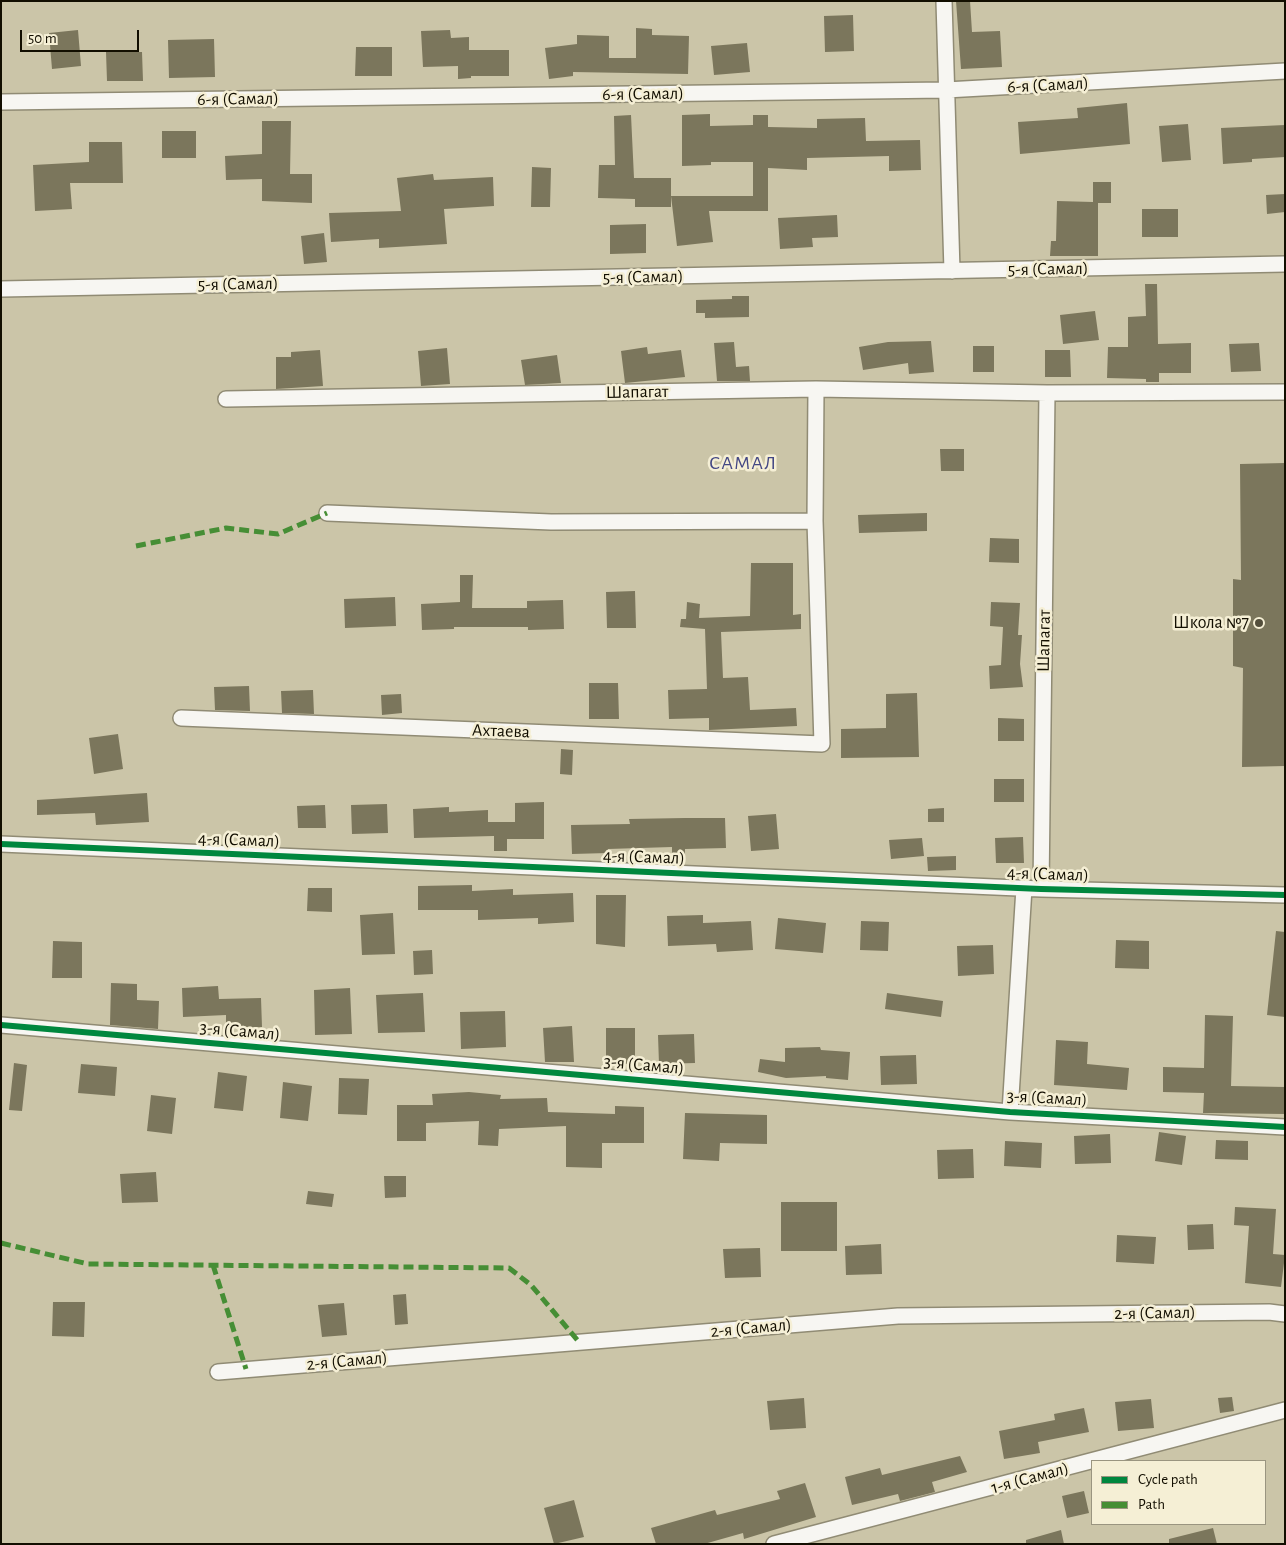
<!DOCTYPE html>
<html>
<head>
<meta charset="utf-8">
<style>
  body { margin:0 }
  #map { position:relative; width:1286px; height:1545px; overflow:hidden; background:#cbc5a8; font-family:"Alegreya Sans",sans-serif }
  canvas { display:block }
  .frame { position:absolute; inset:0; border:2px solid #120e00; pointer-events:none }
  .legend { position:absolute; left:1091px; top:1460px; width:175px; height:65px; box-sizing:border-box; background:#f5efd5; border:1px solid #9a9580; margin:0; padding:6px 9px; list-style:none; font-size:15px; color:#120e00 }
  .legend li { display:flex; align-items:center; gap:10px; height:25px }
  .legend b { width:25px; border:1px solid #9a9580 }
  .scale { position:absolute; left:20px; top:30px; width:119px; height:22px; box-sizing:border-box; border:2px solid #120e00; border-top:0; padding-left:6px; font-size:15px; line-height:18px; white-space:nowrap; color:#120e00; -webkit-text-stroke:4px #f5efd5; paint-order:stroke }
</style>
</head>
<body>
<div id="map">
<canvas width="1286" height="1545"></canvas>
<div class="frame"></div>
<ul class="legend">
<li><b style="height:6px;background:#00873e"></b>Cycle path</li>
<li><b style="height:6px;background:#468e35"></b>Path</li>
</ul>
<div class="scale">50 m</div>
</div>
<script>
const ctx = document.querySelector('canvas').getContext('2d');
ctx.lineJoin = 'round';
function fill(path, color) {
  ctx.fillStyle = color;
  ctx.fill(path, 'evenodd');
}
function stroke(path, color, width, dash) {
  ctx.strokeStyle = color;
  ctx.lineWidth = width;
  ctx.lineCap = dash ? 'butt' : 'round';
  ctx.setLineDash(dash || []);
  ctx.stroke(path);
}
function drawText(font, color, halo, rows, align = 'center') {
  ctx.font = font + ' "Alegreya Sans",sans-serif';
  ctx.lineWidth = 5;
  ctx.setLineDash([]);
  ctx.textBaseline = 'middle';
  ctx.strokeStyle = halo;
  ctx.fillStyle = color;
  for (const [text, x, y, turn = 0] of rows) {
    ctx.save();
    ctx.translate(x, y);
    ctx.rotate((+turn || 0) * Math.PI / 180);
    ctx.textAlign = isNaN(turn) ? turn : align;
    if (halo) ctx.strokeText(text, 0, 0);
    ctx.fillText(text, 0, 0);
    ctx.restore();
  }
}
fill(new Path2D(`
  M956 1H970L972 32 1000 31 1002 67 961 69Z
  M853 15 854 51 825 52 824 16Z
  M636 28 652 29V35L689 36 688 74 573 72V76L549 79 545 48 577 44V35L609 36V58H636Z
  M78 30 81 66 52 69 49 33Z
  M450 30 451 38 469 37V50H509V76H471V78L458 79V66L423 67 421 31Z
  M214 39 215 77 169 78 168 40Z
  M747 43 750 72 714 75 711 46Z
  M356 47H392V76H355Z
  M106 52H142L143 81H107Z
  M1127 103 1130 144 1020 154 1018 122 1078 118 1077 108Z
  M710 114V126L753 125V115H768V127L817 128V119L865 118 866 141 920 140 921 170 889 171V156L807 158V170L768 168V211H709L713 242 677 246 671 196H753V162H711V165L682 166V115Z
  M631 115 634 178H671V207H635V199L598 198 599 165H615L614 116Z
  M262 121H291L290 174H312V203L262 201V179L226 180 225 156 262 154Z
  M1188 124 1191 160 1162 162 1159 126Z
  M1285 125V157L1252 159V162L1223 164 1221 128Z
  M162 131H196V158H162Z
  M89 142H122L123 183H70L72 209 35 211 33 165 89 162Z
  M532 167 551 168 550 207H531Z
  M433 174 434 180 493 177 494 206 444 209 447 244 379 248V239L331 242 329 213 401 211 397 178Z
  M1093 182H1111V203H1098V256H1050L1051 241H1056L1057 201 1093 202Z
  M1285 194V212L1267 214 1266 195Z
  M1142 209H1178V237H1142Z
  M837 215 838 237 812 238 813 247 780 249 778 218Z
  M646 224V253L610 254V225Z
  M324 233 327 262 304 264 301 236Z
  M1145 284H1157L1158 344 1191 343V373H1159V382H1146V379L1107 378 1108 347H1128V317L1146 316Z
  M732 296H749V317L705 318V313H696V300L732 299Z
  M1095 311 1099 340 1063 344 1060 315Z
  M931 341 934 372 909 374 908 363 863 370 859 347 888 342Z
  M734 342 736 367 749 366 750 381H717L714 343Z
  M1259 343 1261 371 1231 372 1229 344Z
  M973 346H994V372H973Z
  M647 347 648 354 681 350 685 377 625 383 621 351Z
  M447 348 450 384 421 386 418 351Z
  M320 350 323 386 276 389V357H291V352Z
  M1045 350H1070L1071 377H1045Z
  M557 355 561 383 525 385 521 360Z
  M940 449H964V471H941Z
  M1285 463V766L1242 767 1243 668 1233 666V579L1241 580 1240 464Z
  M927 513V531L859 533 858 515Z
  M990 538 1019 539V563L989 562Z
  M751 563H793V615L801 614V629L721 632 723 678 748 677 750 710 796 708 797 726 709 730V718L669 719 668 690 707 689 705 629 680 627 681 619H686L687 602 700 604 699 618 750 616Z
  M460 575H473L472 608H527V601L563 600 564 629 528 630V627H454V629L422 630 421 604 460 602Z
  M635 591 636 628H607L606 592Z
  M395 597 396 626 345 628 344 599Z
  M991 602 1020 603 1018 635H1022L1020 664 1023 687 990 689 989 666 1001 665 1003 627 990 626Z
  M589 683H618L619 719H589Z
  M249 686 250 711 215 710 214 687Z
  M313 690 314 714 282 713 281 691Z
  M917 693 919 757 841 758V729L886 728V694Z
  M401 694 402 713 382 715 381 695Z
  M998 718 1024 719V741H998Z
  M118 734 123 769 94 774 89 738Z
  M561 749 573 750 572 775 560 774Z
  M994 779H1024V802H994Z
  M147 793 149 822 96 825 95 813 37 815V800Z
  M544 802V839H507V851H494V836L414 838 413 809 449 807V812L488 810V822H515V803Z
  M387 804 388 833 352 834 351 805Z
  M325 805 326 828H298L297 806Z
  M944 808V822H928V809Z
  M776 814 779 849 751 851 748 816Z
  M685 818H725L726 848 685 849V855H672V847L608 849V853L572 854 571 825 630 824 629 819Z
  M1023 837 1024 863H996L995 838Z
  M922 838 924 856 891 859 889 840Z
  M956 856V870L928 871 927 857Z
  M472 885V891L513 889V895L573 893 574 922 538 924V918L478 920V910H418V886Z
  M308 888H332V912L307 911Z
  M596 895H626L625 947 596 944Z
  M393 913 395 954 362 955 360 915Z
  M703 915V923L751 921 753 950 717 952 716 944 668 946 667 916Z
  M778 918 826 923 823 953 775 949Z
  M861 921 889 922 888 951 860 950Z
  M1276 931 1285 932V1017L1267 1015Z
  M1116 940 1149 941V969L1115 968Z
  M53 941 82 942V978H52Z
  M993 945 994 974 958 976 957 946Z
  M432 950 433 974 414 975 413 951Z
  M111 983 137 984V1000L159 1001 158 1029 110 1025Z
  M218 986 219 999 261 998 262 1027 226 1028V1015L183 1017 182 988Z
  M350 988 352 1034 315 1035 314 990Z
  M423 993 425 1032 378 1033 376 995Z
  M887 993 943 1001 941 1017 885 1009Z
  M505 1011 506 1047 461 1049 460 1012Z
  M1205 1015 1233 1016 1231 1086 1285 1087V1114L1203 1113 1204 1093 1163 1092V1067L1204 1068Z
  M572 1026 574 1062H545L543 1028Z
  M606 1028H635V1064H606Z
  M694 1034 695 1063 659 1064 658 1035Z
  M1056 1040 1088 1042 1087 1064 1129 1068 1127 1090 1054 1085Z
  M820 1047 821 1050 850 1052 848 1080 826 1078V1076L786 1078 758 1072 760 1059 785 1062V1048Z
  M916 1055 917 1084 881 1085 880 1056Z
  M14 1063 27 1065 22 1111 9 1110Z
  M81 1064 117 1067 115 1096 78 1093Z
  M218 1072 247 1076 243 1111 214 1108Z
  M339 1078 369 1079 367 1115 338 1114Z
  M283 1082 312 1086 308 1121 280 1118Z
  M469 1092 501 1095 500 1099 547 1098 548 1112 615 1114V1106L644 1107V1143H602V1168L566 1167V1126L499 1129 498 1146 478 1145 479 1121 426 1123V1141H397V1105H433L432 1094Z
  M151 1095 176 1098 172 1134 147 1131Z
  M685 1113 767 1115V1144L720 1143 719 1161 683 1159Z
  M1159 1132 1186 1136 1182 1165 1155 1161Z
  M1110 1134 1111 1163 1075 1164 1074 1136Z
  M1216 1140 1248 1141V1160L1215 1159Z
  M1005 1141 1042 1143 1041 1168 1004 1166Z
  M973 1149 974 1178 938 1179 937 1150Z
  M156 1172 158 1202 122 1203 120 1174Z
  M384 1176H406V1197L385 1198Z
  M308 1191 334 1194 332 1207 306 1204Z
  M781 1202H837V1251H781Z
  M1235 1207 1276 1209 1273 1254 1285 1255 1281 1287 1245 1283 1249 1226 1234 1225Z
  M1213 1224 1214 1249 1188 1250 1187 1225Z
  M1117 1235 1156 1237 1154 1264 1116 1262Z
  M881 1244 882 1274 846 1275 845 1246Z
  M760 1248 761 1277 725 1278 723 1249Z
  M406 1294 408 1324 395 1325 393 1295Z
  M53 1302H85L84 1337 52 1336Z
  M344 1303 347 1335 322 1337 318 1305Z
  M1232 1397 1234 1411 1220 1413 1218 1398Z
  M804 1398 806 1428 770 1430 767 1401Z
  M1151 1399 1154 1428 1118 1431 1115 1402Z
  M1084 1408 1089 1432 1038 1442 1040 1453 1004 1459 999 1431 1055 1420 1054 1414Z
  M960 1456 967 1472 932 1482 935 1492 900 1501 898 1494 852 1505 845 1477 880 1468 882 1475Z
  M805 1483 816 1517 744 1539 743 1533 704 1544H656L651 1528 715 1510 717 1515 780 1499 777 1491Z
  M1084 1491 1089 1513 1067 1518 1062 1496Z
  M574 1500 584 1537 554 1544 544 1508Z
  M1213 1528 1217 1544H1169V1539Z
  M1061 1530 1064 1544H1026V1540Z`), '#7b765c');
const minor = new Path2D(`
  M944 1 952 271
  M1 102 946 90 1285 71
  M1 289 1285 264
  M226 399 816 389 1047 393 1285 392
  M327 513 551 522 815 521
  M181 718 822 744 815 521 816 389
  M1 844 1041 889 1285 895
  M1041 889 1047 393
  M1 1025 1010 1112 1285 1127
  M1010 1112 1024 888
  M218 1372 898 1316 1269 1312 1285 1314
  M774 1544 1285 1410`);
stroke(minor, '#908b74', 18);
stroke(minor, '#f7f6f2', 15);
stroke(new Path2D(`
  M136 546 226 528 278 534 327 513
  M1 1243 88 1264 509 1268 531 1285 579 1342
  M213 1265 246 1369`), '#468e35', 5, [10, 5]);
stroke(new Path2D(`
  M1 844 1041 889 1285 895
  M1 1025 1010 1112 1285 1127`), '#00873e', 6);
for (const [x, y, r, color] of [
  [1259,623,5,"#534e3b"]
]) {
  const dot = new Path2D();
  dot.arc(x, y, r, 0, 2 * Math.PI);
  ctx.fillStyle = color;
  ctx.fill(dot);
  stroke(dot, '#f5efd5', 2);
}
drawText('18px', '#120e00', '#f5efd5', [
  ["6-я (Самал)",1048,85,-3],
  ["6-я (Самал)",643,94,-1],
  ["6-я (Самал)",238,99,-1],
  ["5-я (Самал)",1048,269,-1],
  ["5-я (Самал)",643,277,-1],
  ["5-я (Самал)",238,284,-1],
  ["Шапагат",637,392,-1],
  ["Шапагат",1044,641,-89],
  ["Ахтаева",501,731,2],
  ["4-я (Самал)",239,840,2],
  ["4-я (Самал)",644,857,2],
  ["4-я (Самал)",1048,874,2],
  ["3-я (Самал)",240,1031,5],
  ["3-я (Самал)",644,1065,5],
  ["3-я (Самал)",1047,1098,3],
  ["2-я (Самал)",1155,1313,-1],
  ["2-я (Самал)",751,1328,-5],
  ["2-я (Самал)",347,1361,-5],
  ["1-я (Самал)",1030,1478,-15]
]);
drawText('18px', '#120e00', '#f5efd5', [
  ["Школа №7",1249,623]
], 'right');
ctx.letterSpacing = '1px';
drawText('20px', '#434784', '#f5efd5', [
  ["САМАЛ",743,463]
]);
ctx.letterSpacing = '0px';
</script>
</body>
</html>
